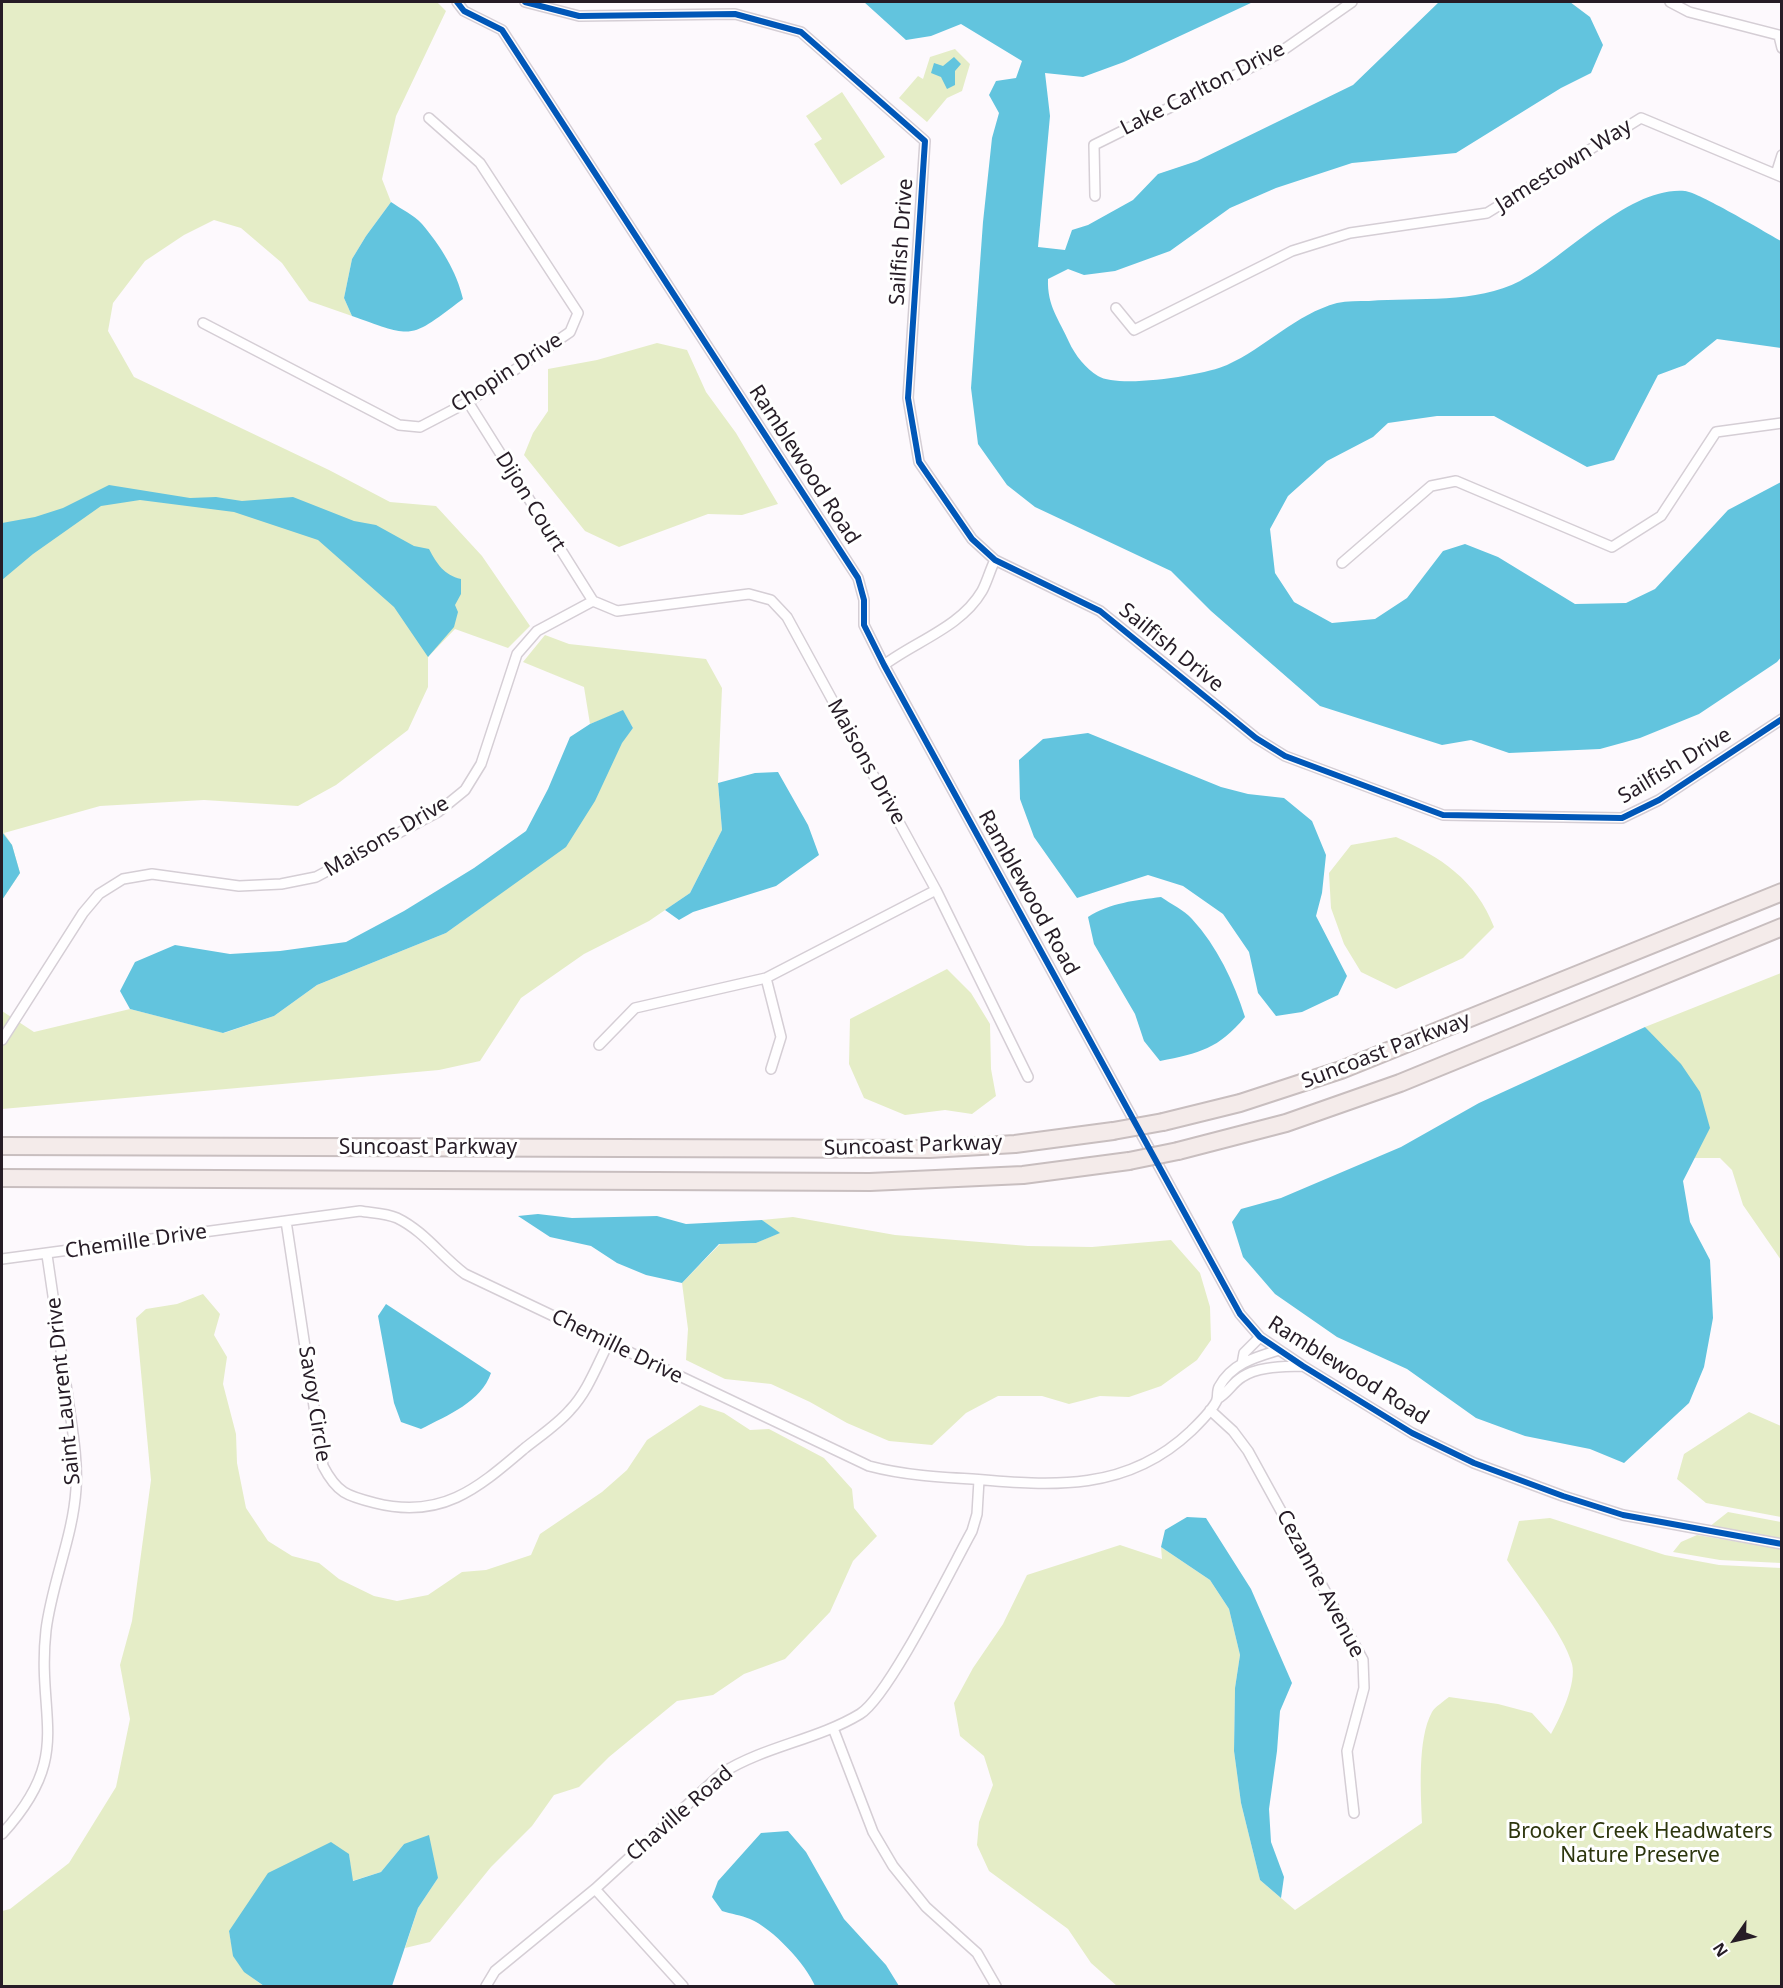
<!DOCTYPE html>
<html>
<head>
<meta charset="utf-8">
<style>
  body { margin:0 }
  #map { position:relative; width:1783px; height:1988px; overflow:hidden; background:#fdf9fd; font-family:"Noto Sans",sans-serif }
  canvas { display:block }
  .frame { position:absolute; inset:0; border:3px solid #261c26; pointer-events:none }
  .north { position:absolute; left:1705px; top:1910px; width:60px; height:60px; -webkit-text-stroke:4px #fff; paint-order:stroke; rotate:236deg; font-size:16px; font-weight:700; line-height:24px; text-align:center; color:#261c26 }
  .north::after { content:''; display:block; margin:auto; width:21px; height:27px; background:#261c26; clip-path:polygon(50% 0,100% 100%,50% 72%,0 100%) }
</style>
</head>
<body>
<div id="map">
<canvas width="1783" height="1988"></canvas>
<div class="frame"></div>
<div class="north">N</div>
</div>
<script>
const ctx = document.querySelector('canvas').getContext('2d');
ctx.lineJoin = 'round';
function fill(path, color) {
  ctx.fillStyle = color;
  ctx.fill(path, 'evenodd');
}
function stroke(path, color, width, dash) {
  ctx.strokeStyle = color;
  ctx.lineWidth = width;
  ctx.lineCap = dash ? 'butt' : 'round';
  ctx.setLineDash(dash || []);
  ctx.stroke(path);
}
function drawText(font, color, halo, rows, align = 'center') {
  ctx.font = font + ' "Noto Sans",sans-serif';
  ctx.lineWidth = 6;
  ctx.setLineDash([]);
  ctx.textBaseline = 'middle';
  ctx.strokeStyle = halo;
  ctx.fillStyle = color;
  for (const [text, x, y, turn = 0] of rows) {
    ctx.save();
    ctx.translate(x, y);
    ctx.rotate((+turn || 0) * Math.PI / 180);
    ctx.textAlign = isNaN(turn) ? turn : align;
    if (halo) ctx.strokeText(text, 0, 0);
    ctx.fillText(text, 0, 0);
    ctx.restore();
  }
}
fill(new Path2D(`
  M2 2H437L446 11 396 116 382 179 391 202 366 236 352 259 344 298 352 316 309 301 282 263 241 228 214 220 184 235 145 261 113 303 108 331 134 377 329 470 390 502 436 506 482 556 530 626 508 648 455 629 428 657V687L408 730 336 785 298 806 204 800 100 806 4 833 12 845 20 873 2 900Z
  M955 49 970 64 962 91 947 98 927 122 899 98 918 76 923 79 930 57Z
  M842 92 885 157 841 185 814 144 822 139 806 116Z
  M657 343 687 350 706 392 736 433 778 504 742 515 708 514 619 547 585 531 524 455 533 433 548 411V369L597 360Z
  M545 635 569 644 706 659 722 688 718 783 722 830 690 893 649 921 584 954 521 998 480 1061 439 1070 2 1109V1011L34 1032 130 1009 224 1033 274 1016 317 985 446 933 505 890 633 728 623 711 590 724 584 687 523 662Z
  M1396 837C1441 857 1476 880 1494 927L1463 958 1396 989 1361 972 1344 944 1331 908 1329 873 1351 845Z
  M947 969 971 993 990 1024 991 1069 996 1096 972 1114 945 1110 905 1115 864 1098 849 1064 850 1019Z
  M1781 973V1260L1743 1205 1732 1170 1720 1158H1693L1709 1128 1645 1027Z
  M793 1217 895 1235 1028 1246 1092 1247 1171 1240 1200 1273 1210 1307 1211 1340 1197 1360 1161 1386 1129 1397 1100 1396 1069 1404 1042 1396H998L966 1413 932 1445 889 1441 847 1423 810 1402 771 1384 725 1379 686 1360 688 1329 682 1283 720 1244 756 1243 779 1233 762 1220Z
  M203 1294 220 1314 214 1335 227 1357 223 1384 236 1434 237 1463 246 1508 268 1541 292 1556 319 1563 339 1579 374 1596 397 1601 428 1595 462 1572 486 1570 531 1555 540 1534 602 1492 627 1470 647 1440 700 1405 724 1413 750 1430 769 1429 824 1458 852 1489 854 1508 877 1536 853 1561 830 1612 785 1659 744 1674 713 1695 677 1701 609 1757 579 1787 554 1795 532 1826 491 1867 430 1942 405 1948 418 1908 438 1878 404 1844 381 1872 352 1881 349 1854 229 1931C234 1961 239 1969 264 1986H2V1911L10 1909 69 1863 116 1787 130 1719 120 1665 132 1621 151 1480 136 1318 146 1309 177 1304Z
  M1749 1412 1781 1426V1517L1706 1503 1677 1479 1684 1454Z
  M1728 1512 1781 1522V1539L1709 1527Z
  M1550 1518 1665 1555 1719 1565 1781 1568V1986H1117L1091 1963 1068 1929 989 1871 977 1845 979 1822 993 1785 984 1756 960 1736 954 1703 973 1668 1003 1624 1027 1575 1120 1545 1162 1559 1161 1547 1210 1580 1229 1609 1240 1655 1235 1688 1234 1751 1241 1803 1260 1880 1295 1910 1422 1823C1421 1794 1417 1739 1432 1712 1435 1707 1444 1701 1449 1697L1498 1704 1532 1713 1551 1734C1560 1718 1577 1683 1572 1664 1564 1634 1525 1587 1507 1560L1519 1521Z
  M1697 1535 1781 1549V1563L1720 1560 1673 1552 1681 1542Z`), '#e5edc7');
fill(new Path2D(`
  M864 2H1253L1124 62 1083 77 1045 73 1050 116 1038 247 1065 250 1072 230 1088 225 1133 200 1158 174 1197 161 1353 85 1439 2H1570L1590 17 1603 45 1591 73 1561 88 1456 153 1352 163 1276 188 1230 208 1170 251 1115 271 1084 275 1068 269 1048 279C1047 306 1059 319 1069 342 1075 355 1086 369 1098 376 1119 389 1205 375 1227 365 1265 348 1296 314 1337 303 1347 301 1359 301 1369 301 1418 297 1476 304 1520 281 1567 256 1630 186 1685 191 1698 192 1765 232 1781 241V348L1717 339 1685 365 1658 375 1614 460 1587 467 1494 416H1437L1388 423 1373 437 1327 461 1288 496 1270 529 1275 573 1294 602 1332 623 1375 619 1407 598 1443 551 1465 544 1498 557 1575 604 1626 603 1655 589 1728 510 1781 482 1782 656 1777 662 1699 714 1640 738 1600 749 1509 753 1471 740 1442 745 1320 706 1211 611 1171 571 1035 507 1007 485 978 444 971 388 983 222 992 138 999 113 989 95 996 81 1016 78 1022 61 961 24 931 36 906 40Z
  M954 57 961 64 955 71V85L947 89 941 77 931 73 934 63 943 66Z
  M391 202C401 209 414 215 422 224 440 245 457 272 463 299 409 339 416 339 352 316L344 298 352 259 366 236Z
  M109 485 190 498 216 497 242 501 293 497 354 521 376 525 414 546 429 549C437 564 444 575 461 579V594L455 605 458 612 454 627 428 657 394 607 318 540 234 512 140 500 101 506 33 554 2 580V523L35 517 63 508Z
  M623 710 633 728 622 743 595 801 566 847 446 933 317 985 274 1016 223 1033 130 1009 120 991 135 962 175 945 230 954 280 951 346 942 404 911 474 868 526 831 548 789 570 737 590 724Z
  M1088 733 1221 787 1248 794 1284 798 1312 821 1326 855 1322 893 1316 916 1347 976 1338 995 1302 1012 1276 1016 1258 993 1249 952 1223 914 1183 886 1148 875 1077 898 1034 837 1020 799 1019 760 1043 739Z
  M778 772 808 825 819 855 776 886 693 912 679 920 665 910 690 893 722 830 718 783 755 773Z
  M2 832 12 845 20 873 2 900Z
  M1161 897C1171 904 1184 910 1192 919 1217 946 1234 982 1245 1017 1218 1049 1200 1053 1160 1061L1144 1041 1135 1014 1094 944 1088 917C1109 903 1137 900 1161 897Z
  M1645 1027 1681 1064 1700 1092 1710 1128 1683 1181 1690 1222 1710 1260 1713 1318 1704 1367 1689 1403 1624 1463 1590 1449 1525 1436 1476 1418 1407 1369 1337 1337 1275 1294 1243 1257 1232 1222 1241 1209 1281 1198 1401 1147 1479 1103Z
  M538 1214 572 1218 657 1216 686 1224 762 1220 780 1233 756 1243 719 1244 682 1283 646 1275 617 1263 591 1246 550 1237 518 1216Z
  M386 1304 491 1373C481 1402 448 1415 421 1429L401 1422 394 1403 378 1316Z
  M1187 1517 1206 1518 1251 1589 1292 1683 1280 1711 1277 1751 1269 1809 1271 1842 1284 1877 1281 1898 1260 1880 1241 1803 1234 1751 1235 1688 1240 1655 1229 1609 1210 1580 1161 1547 1165 1530Z
  M788 1831 806 1852 844 1919 886 1965 899 1986H815C806 1964 772 1928 750 1919 741 1915 731 1914 722 1911L712 1897 718 1881 761 1833Z
  M429 1835 438 1878 418 1908 392 1986H264L244 1972 233 1956 229 1931 268 1873 331 1842 349 1854 353 1881 381 1872 404 1844Z`), '#62c4de');
const minor = new Path2D(`
  M457 2 464 11 502 30 858 578 864 600V625L884 665 1240 1314 1260 1337 1303 1366 1412 1433 1474 1463 1563 1496 1623 1515 1782 1544
  M525 2 579 16 735 14 801 32 925 141 908 398 919 462 972 539 995 560 1100 611 1256 738 1285 756 1443 815 1622 818 1659 800 1782 719
  M1670 2 1689 12 1782 36
  M1779 36 1782 48
  M1776 174 1782 155
  M1095 196 1094 145 1276 55 1352 2
  M1116 308 1134 330 1292 251 1350 233 1487 213 1641 118 1782 177
  M203 323 399 425 420 427 468 402 570 332 578 313 480 163 429 118
  M468 402 593 601
  M1342 563 1431 486 1456 481 1612 547 1661 516 1716 432 1782 423
  M884 665C916 641 961 627 982 591 987 582 990 570 995 560
  M766 978 781 1037 771 1069
  M2 1040 83 913 99 894 123 879 152 874 239 886 281 884 316 877 438 812 465 790 481 764 517 654 537 631 593 601 617 611 749 594 771 600 787 617 936 890 1028 1077
  M599 1045 635 1008 766 978 936 890
  M286 1221 323 1466C337 1493 347 1496 375 1503 442 1520 478 1488 525 1448 540 1436 558 1424 570 1410 588 1391 597 1365 609 1342
  M2 1259 360 1211C372 1213 386 1213 397 1218 424 1231 441 1256 465 1274L869 1466C903 1475 937 1477 972 1479 1053 1486 1127 1492 1191 1431 1199 1423 1212 1411 1217 1400 1218 1396 1217 1391 1219 1387 1232 1363 1256 1357 1279 1350
  M1242 1364 1244 1353 1260 1337
  M1217 1399C1228 1393 1232 1383 1242 1377 1259 1366 1284 1367 1303 1366
  M1210 1410 1233 1431 1248 1451 1363 1660 1364 1688 1347 1751 1354 1813
  M833 1728 873 1832 893 1866 926 1907 977 1953 996 1986
  M2 1834C75 1754 36 1720 46 1630 52 1582 73 1537 76 1489 78 1459 72 1428 68 1398 61 1351 54 1303 47 1255
  M595 1889 683 1986
  M486 1986 495 1971 595 1889 722 1773C765 1746 817 1740 860 1714 889 1696 952 1567 972 1531L977 1514 979 1480`);
const motorway = new Path2D(`
  M1163 1122 1240 1103 1341 1070 1782 892
  M2 1146 930 1149 1015 1144 1113 1131
  M1178 1151 1286 1123 1400 1083 1782 927
  M2 1178 870 1182 1023 1175 1129 1161`);
stroke(minor, '#d5ced5', 12);
stroke(motorway, '#c8bebf', 20);
stroke(minor, '#fffeff', 9);
stroke(motorway, '#f4ebea', 16);
const motorwayBridge = new Path2D(`
  M1113 1131 1163 1122
  M1129 1161 1178 1151`);
stroke(motorwayBridge, '#c8bebf', 20, []);
stroke(motorwayBridge, '#f4ebea', 16);
stroke(new Path2D(`
  M457 2 464 11 502 30 858 578 864 600V625L884 665 1240 1314 1260 1337 1303 1366 1412 1433 1474 1463 1563 1496 1623 1515 1782 1544
  M525 2 579 16 735 14 801 32 925 141 908 398 919 462 972 539 995 560 1100 611 1256 738 1285 756 1443 815 1622 818 1659 800 1782 719`), '#0057b8', 6);
drawText('21px', '#261c26', '#fff', [
  ["Lake Carlton Drive",1203,89,-27],
  ["Jamestown Way",1564,166,-32],
  ["Sailfish Drive",902,242,-86],
  ["Chopin Drive",507,373,-33],
  ["Ramblewood Road",804,465,57],
  ["Dijon Court",530,502,58],
  ["Sailfish Drive",1171,648,39],
  ["Maisons Drive",866,762,61],
  ["Sailfish Drive",1675,766,-31],
  ["Maisons Drive",387,837,-30],
  ["Ramblewood Road",1028,893,61],
  ["Suncoast Parkway",1386,1051,-21],
  ["Suncoast Parkway",913,1146,-2],
  ["Suncoast Parkway",428,1148],
  ["Chemille Drive",136,1242,-8],
  ["Chemille Drive",617,1347,26],
  ["Ramblewood Road",1348,1371,32],
  ["Saint Laurent Drive",64,1391,-96],
  ["Savoy Circle",314,1404,81],
  ["Cezanne Avenue",1320,1584,62],
  ["Chaville Road",680,1814,-41]
]);
drawText('21px', '#2d360e', '#fff', [
  ["Brooker Creek Headwaters",1640,1832],
  ["Nature Preserve",1640,1856]
]);
</script>
</body>
</html>
